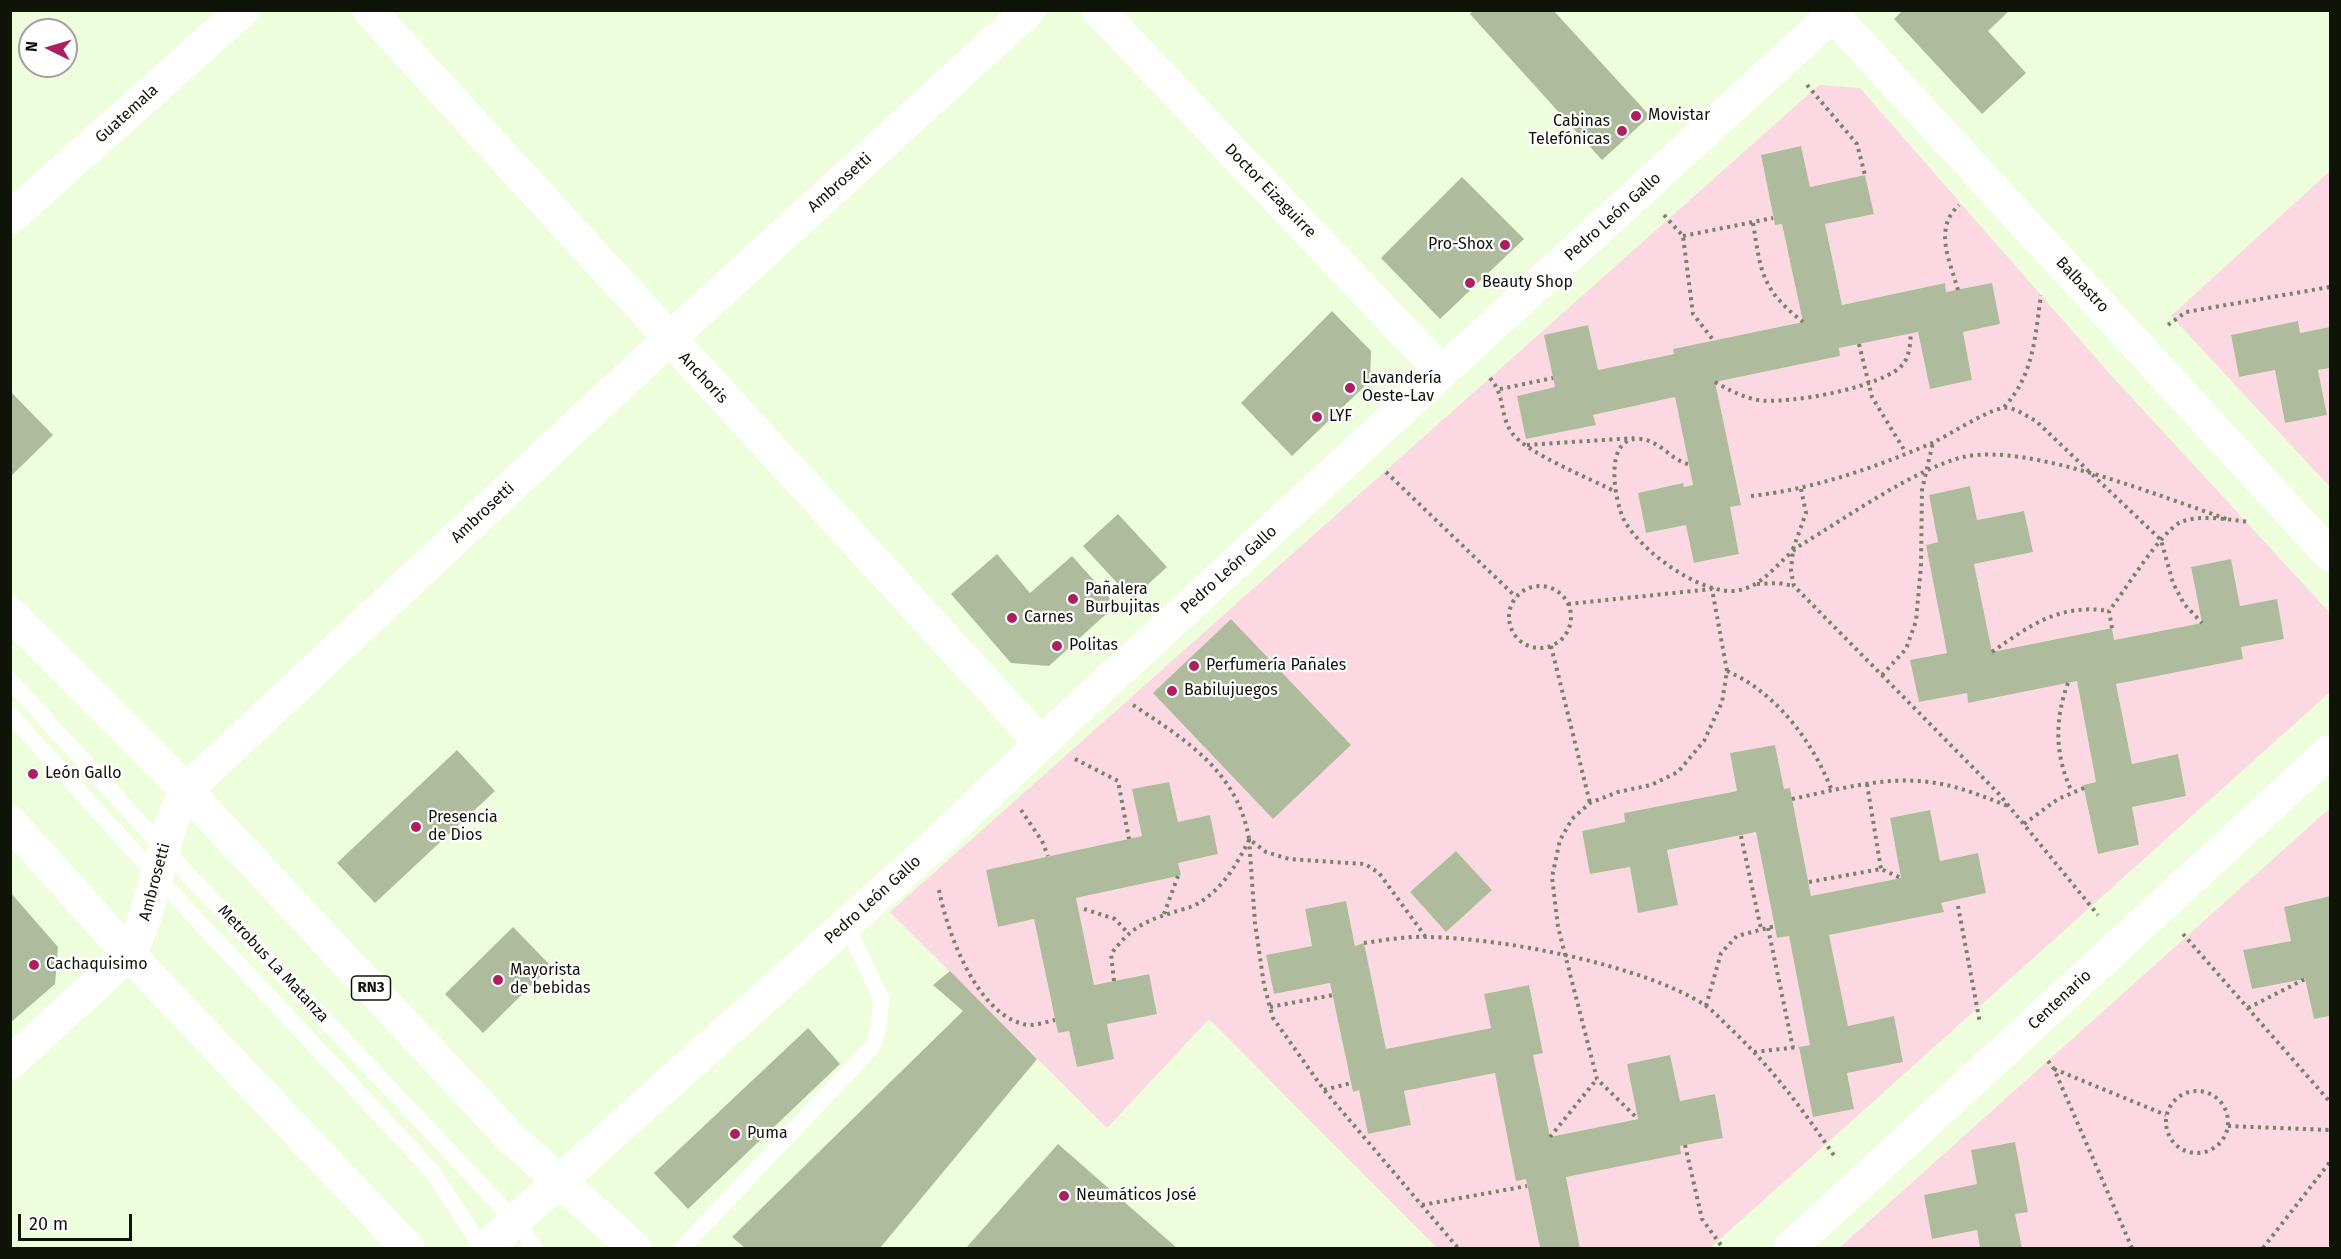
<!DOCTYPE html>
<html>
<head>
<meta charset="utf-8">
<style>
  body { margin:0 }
  #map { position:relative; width:2341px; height:1259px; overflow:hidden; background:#eefddc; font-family:"Fira Sans",sans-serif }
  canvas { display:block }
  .frame { position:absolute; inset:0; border:12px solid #0f1409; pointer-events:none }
  .north { position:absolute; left:18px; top:18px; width:60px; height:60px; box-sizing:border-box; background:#fff; border:2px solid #9fa19d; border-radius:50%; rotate:275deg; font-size:16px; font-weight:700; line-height:24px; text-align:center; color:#0f1409 }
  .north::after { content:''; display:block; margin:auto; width:21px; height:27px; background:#ac205f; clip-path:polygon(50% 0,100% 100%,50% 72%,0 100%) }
  .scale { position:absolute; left:18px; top:1214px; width:114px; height:27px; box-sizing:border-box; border:3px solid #0f1409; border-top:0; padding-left:8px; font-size:18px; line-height:21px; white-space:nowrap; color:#0f1409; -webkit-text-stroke:4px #fff; paint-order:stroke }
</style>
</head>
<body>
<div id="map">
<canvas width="2341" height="1259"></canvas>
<div class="frame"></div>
<div class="north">N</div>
<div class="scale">20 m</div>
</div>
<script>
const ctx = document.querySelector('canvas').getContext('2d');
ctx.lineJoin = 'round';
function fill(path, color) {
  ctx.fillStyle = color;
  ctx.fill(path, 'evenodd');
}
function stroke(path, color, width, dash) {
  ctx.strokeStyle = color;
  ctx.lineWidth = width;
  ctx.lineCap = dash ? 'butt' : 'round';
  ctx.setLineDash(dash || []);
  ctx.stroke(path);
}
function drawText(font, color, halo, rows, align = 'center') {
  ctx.font = font + ' "Fira Sans",sans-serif';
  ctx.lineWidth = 4.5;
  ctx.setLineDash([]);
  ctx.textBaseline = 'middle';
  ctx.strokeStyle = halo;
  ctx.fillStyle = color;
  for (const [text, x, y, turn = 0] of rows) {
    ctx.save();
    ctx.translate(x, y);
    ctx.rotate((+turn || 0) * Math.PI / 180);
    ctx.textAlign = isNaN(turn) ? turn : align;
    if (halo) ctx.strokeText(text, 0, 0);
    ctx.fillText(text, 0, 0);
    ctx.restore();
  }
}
fill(new Path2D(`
  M1819 85 1860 88 2109 373 2330 613V692L1710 1248H1580L1566 1177 1681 1154 1680 1146 1723 1138 1715 1094 1680 1101 1670 1055 1628 1064 1638 1119 1550 1137 1533 1055 1543 1052 1529 985 1484 994 1491 1028 1386 1049 1364 944 1355 946 1346 901 1305 909 1312 946 1266 955 1274 994 1330 983 1353 1092 1359 1090 1368 1134 1411 1125 1404 1091 1495 1073 1526 1179 1540 1248H1437L1209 1019 1107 1128 890 912ZM1801 146 1810 187 1865 175 1874 214 1825 224 1842 305 1944 283 1946 292 2000 324 1963 332 1972 380 1930 389 1918 332 1839 348 1840 356 1715 382 1741 504 1730 507 1739 554 1695 563 1686 525 1646 533 1638 493 1683 483 1684 487 1693 485 1675 397 1593 415 1595 425 1527 439 1517 396 1555 387 1545 335 1588 326 1598 370 1674 354V349L1803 322 1782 224 1775 225 1761 155ZM1970 486 1977 520 2024 511 2032 552 1974 564 1992 652 2111 628 2114 640 2202 623 2191 567 2231 559 2240 606 2277 600 2284 639 2241 647 2116 684 2132 764 2178 754 2186 795 2132 807 2139 846 2098 854 2083 785 2096 782 2077 681 1969 703 1967 693 1919 702 1911 660 1947 653 1926 545 1938 542 1929 495ZM1231 619 1350 745 1154 693ZM1775 745 1784 789 1790 788 1811 896 1901 878 1890 819 1929 810 1940 861 1978 853 1986 893 1941 903 1943 911 1829 935 1848 1026 1894 1016 1903 1061 1847 1073 1854 1109 1814 1117 1799 1047 1810 1045 1789 936 1777 938 1756 832 1667 850 1638 912 1630 867 1591 874 1582 831 1625 822 1624 813 1737 791 1730 753ZM1169 782 1178 822 1210 815 1218 854 1178 863 1181 875 1178 876 1076 898 1094 985 1148 974 1157 1013 1107 1024 1114 1059 1077 1067 1069 1031 1058 1033 1034 919 998 927 986 870 1142 836 1133 789ZM1456 851 1492 890 1446 932 1410 892Z
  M2330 171V327L2300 333 2297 322 2231 335 2239 377 2275 370 2285 423 2327 415 2318 370 2330 368V487L2171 316Z
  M2330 808V896L2284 907 2291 941 2243 950 2252 989 2305 979 2314 1019 2330 1016V1248H2022L2015 1214 2028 1211 2014 1142 1971 1150 1977 1184 1924 1195 1932 1239 1977 1230 1980 1248H1839Z`), '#fcd8e2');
fill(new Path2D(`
  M1474 10H1553L1650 116 1602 160 1470 14Z
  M1903 10H2010L1988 31 2026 73 1982 114 1894 19Z
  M1801 146 1810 187 1865 175 1874 214 1825 224 1842 305 1945 283 1946 292 1992 283 2000 324 1963 332 1972 380 1930 389 1918 332 1839 348 1840 356 1715 382 1741 505 1730 507 1739 554 1694 563 1686 525 1646 533 1638 493 1683 483 1684 487 1693 485 1675 397 1593 415 1596 425 1526 439 1517 396 1555 387 1544 335 1588 325 1598 370 1674 354 1673 349 1803 322 1782 224 1775 225 1761 155Z
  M1462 177 1524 239 1440 319 1381 258Z
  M1332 311 1371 351 1370 381 1292 456 1241 403Z
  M2298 321 2300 333 2330 327V368L2318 370 2327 415 2285 423 2275 370 2239 377 2231 335Z
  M10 391 53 435 10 477Z
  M1970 486 1977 520 2024 511 2033 552 1974 564 1992 652 2112 628 2114 640 2202 623 2191 567 2231 559 2240 606 2277 599 2284 639 2241 647 2243 659 2116 684 2132 764 2178 754 2186 796 2132 807 2139 845 2098 854 2083 785 2096 782 2077 681 1968 703 1967 693 1919 702 1910 660 1947 653 1926 545 1938 542 1929 495Z
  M1118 514 1167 567 1132 599 1083 546Z
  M997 554 1030 593 1072 556 1116 605 1049 666 1011 663 951 594Z
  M1231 619 1351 745 1273 819 1153 693Z
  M1775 745 1784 789 1790 788 1811 896 1901 878 1890 818 1930 810 1940 861 1978 853 1986 893 1941 903 1944 912 1829 935 1848 1026 1894 1016 1903 1062 1847 1073 1854 1109 1813 1117 1799 1047 1810 1045 1789 936 1777 938 1756 832 1667 850 1678 905 1638 913 1630 867 1590 874 1582 831 1625 822 1624 813 1737 791 1730 753Z
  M457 750 495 791 375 903 337 863Z
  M1169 782 1178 822 1210 815 1218 854 1178 863 1181 875 1178 876 1076 898 1094 985 1149 974 1157 1014 1107 1024 1114 1059 1077 1067 1069 1031 1058 1033 1034 919 998 927 986 870 1142 836 1132 789Z
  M1456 851 1492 890 1446 932 1410 892Z
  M10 892 58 947 55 984 10 1023Z
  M2330 896V1016L2314 1019 2305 979 2252 989 2243 950 2291 941 2284 907Z
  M1346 901 1355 946 1364 943 1386 1049 1491 1028 1484 994 1529 985 1543 1053 1533 1055 1550 1137 1638 1119 1627 1064 1670 1055 1680 1101 1715 1094 1723 1138 1680 1146 1681 1154 1566 1177 1580 1248H1540L1526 1179 1516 1181 1495 1073 1404 1091 1411 1125 1368 1134 1359 1090 1353 1092 1330 983 1274 994 1266 955 1312 946 1305 909Z
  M513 927 551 966 483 1033 445 994Z
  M950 971 1037 1059 880 1248H745L732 1237 963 1011 933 985Z
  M808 1028 840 1064 688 1209 654 1173Z
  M2015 1142 2028 1212 2015 1214 2022 1248H1980L1977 1230 1932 1239 1924 1195 1977 1184 1971 1150Z
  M1058 1144 1177 1248H966Z`), '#aebc9d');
stroke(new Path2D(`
  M1807 85 1857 144 1865 175
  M1664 215 1683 236 1693 314 1714 341
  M1753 223C1761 272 1761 289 1803 322
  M1683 236 1773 218
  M1958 290C1950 261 1933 229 1959 205
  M2168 325 2186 312 2330 287
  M1859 344 1872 397 1906 453
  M1490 378C1506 397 1499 414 1512 433 1526 453 1591 479 1614 491
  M1715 382C1729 390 1742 397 1758 400 1786 405 1886 387 1903 364 1910 356 1910 343 1911 333
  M1500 389 1553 378
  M2004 407C2034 375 2035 336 2041 295
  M1527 445 1634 438
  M1688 464C1669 459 1658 438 1637 439 1603 439 1615 502 1624 520 1641 551 1695 590 1730 591 1762 592 1780 557 1804 543 1849 516 1915 469 1963 457 2029 442 2163 498 2230 520
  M1386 472 1516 597
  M1801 489 1806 513 1793 549 1791 571 1794 586 1999 794 2098 915
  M1751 496C1814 489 1874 468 1932 443 1953 433 1980 414 2002 408 2014 406 2026 416 2036 421L2161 540 2173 583 2184 604 2202 623
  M1757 584 1778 583 1794 586
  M1509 617a31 31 0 1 1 62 0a31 31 0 1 1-62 0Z
  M1568 604 1712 589 1727 671 1722 702 1704 741 1678 772 1651 785 1618 792 1590 803 1572 819 1560 840 1552 877 1558 927 1597 1079 1638 1119
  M2112 628 2109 611C2124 592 2161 531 2181 522 2200 514 2231 520 2250 522
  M1551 646 1590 803
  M1992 652C2030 625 2061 603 2109 611
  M1727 671C1777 693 1813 742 1832 791
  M1882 675 1906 649 1916 621 1921 566 1922 490 1933 442
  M2068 683C2054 721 2055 756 2072 792
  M1133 705C1186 740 1238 772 1249 839L1266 852 1289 859 1365 864 1379 873 1425 936
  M1075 759 1118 781 1129 839
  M1867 784 1881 869
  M1792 799C1836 790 1883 776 1929 782 1956 785 1982 796 2008 806
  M1021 810 1042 841 1048 856
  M2024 824 2058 799 2084 788
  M1741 836 1761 929
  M1249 839 1255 923 1264 985 1273 1018 1324 1090 1458 1248
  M1809 882 1881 869 1901 878
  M939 890C947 932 976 1012 1023 1024 1032 1027 1046 1022 1055 1020
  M1958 906 1980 1023
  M1084 909 1115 919 1127 932
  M1164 914 1178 876
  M1768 928 1793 1048
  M2183 934 2330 1102
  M1364 943C1385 940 1407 936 1428 937 1503 938 1642 965 1705 1005 1715 1012 1723 1022 1732 1030 1772 1068 1804 1111 1835 1157
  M1114 981 1111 954C1129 930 1142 922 1171 913 1179 910 1190 908 1197 904 1222 890 1237 864 1249 840
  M1706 1006 1721 953 1737 936 1775 926
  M1270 1007 1333 995
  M2248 1008 2305 979
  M1754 1052 1799 1047
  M2048 1061 2054 1069 2132 1248
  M2054 1069 2166 1115
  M1324 1090 1351 1083
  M2166 1122a31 31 0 1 1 62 0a31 31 0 1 1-62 0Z
  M2228 1126 2330 1130
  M1550 1137 1597 1079
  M1685 1145 1702 1219 1723 1248
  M1422 1205 1527 1186
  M2263 1248 2330 1162`), '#77816c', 4, [3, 4.5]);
stroke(new Path2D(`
  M10 680 164 849 514 1220 535 1248
  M10 714 158 878 433 1172 482 1248
  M682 1248 873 1046 879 1026 881 998 846 924`), '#fff', 16);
stroke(new Path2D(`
  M369 10 1041 743
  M1098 10 1442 372
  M1833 15 2330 555
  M10 218 243 10
  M10 1063 129 954
  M1790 1248 2330 751`), '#fff', 33);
stroke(new Path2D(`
  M129 954C157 902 159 842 186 790L668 340 1029 10
  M485 1248 931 848 1041 743 1442 372 1838 10`), '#fff', 33);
stroke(new Path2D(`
  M10 613 186 790 511 1138 635 1248
  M10 822 129 954 408 1248`), '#fff', 33);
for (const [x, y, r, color] of [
  [1636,116,6,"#ac205f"],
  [1622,131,6,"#ac205f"],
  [1505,245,6,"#ac205f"],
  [1470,283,6,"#ac205f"],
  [1350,388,6,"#ac205f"],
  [1317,417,6,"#ac205f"],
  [1073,599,6,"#ac205f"],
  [1012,618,6,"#ac205f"],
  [1057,646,6,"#ac205f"],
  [1194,666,6,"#ac205f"],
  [1172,691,6,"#ac205f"],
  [33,774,6,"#ac205f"],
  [416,827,6,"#ac205f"],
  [34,965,6,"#ac205f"],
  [498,980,6,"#ac205f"],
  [735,1134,6,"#ac205f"],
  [1064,1196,6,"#ac205f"]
]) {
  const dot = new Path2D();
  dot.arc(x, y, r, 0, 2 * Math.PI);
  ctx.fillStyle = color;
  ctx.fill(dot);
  stroke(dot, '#fff', 2);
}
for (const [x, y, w] of [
  [371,988,39]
]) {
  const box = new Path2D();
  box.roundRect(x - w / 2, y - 12, w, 24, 4.5);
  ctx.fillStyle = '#fff';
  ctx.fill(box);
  stroke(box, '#0f1409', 1.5);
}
drawText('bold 15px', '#0f1409', null, [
  ["RN3",371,988]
]);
drawText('16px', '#0f1409', '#fff', [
  ["Guatemala",127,114,-42],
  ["Ambrosetti",840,183,-42],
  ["Doctor Eizaguirre",1270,191,46],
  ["Pedro León Gallo",1613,217,-42],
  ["Balbastro",2082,285,47],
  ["Anchoris",703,378,47],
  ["Ambrosetti",483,513,-43],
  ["Pedro León Gallo",1229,570,-42],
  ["Ambrosetti",155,882,-75],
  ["Pedro León Gallo",873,900,-42],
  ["Metrobus La Matanza",273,964,47],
  ["Centenario",2060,1000,-43]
]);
drawText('16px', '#0f1409', '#fff', [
  ["Movistar",1648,116],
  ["Cabinas",1610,122,"right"],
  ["Telefónicas",1610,140,"right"],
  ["Pro-Shox",1493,245,"right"],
  ["Beauty Shop",1482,283],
  ["Lavandería",1362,379],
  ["Oeste-Lav",1362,397],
  ["LYF",1329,417],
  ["Pañalera",1085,590],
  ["Burbujitas",1085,608],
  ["Carnes",1024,618],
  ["Politas",1069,646],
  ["Perfumería Pañales",1206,666],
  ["Babilujuegos",1184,691],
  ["León Gallo",45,774],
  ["Presencia",428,818],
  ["de Dios",428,836],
  ["Cachaquisimo",46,965],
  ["Mayorista",510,971],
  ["de bebidas",510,989],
  ["Puma",747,1134],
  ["Neumáticos José",1076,1196]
], 'left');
</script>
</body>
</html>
